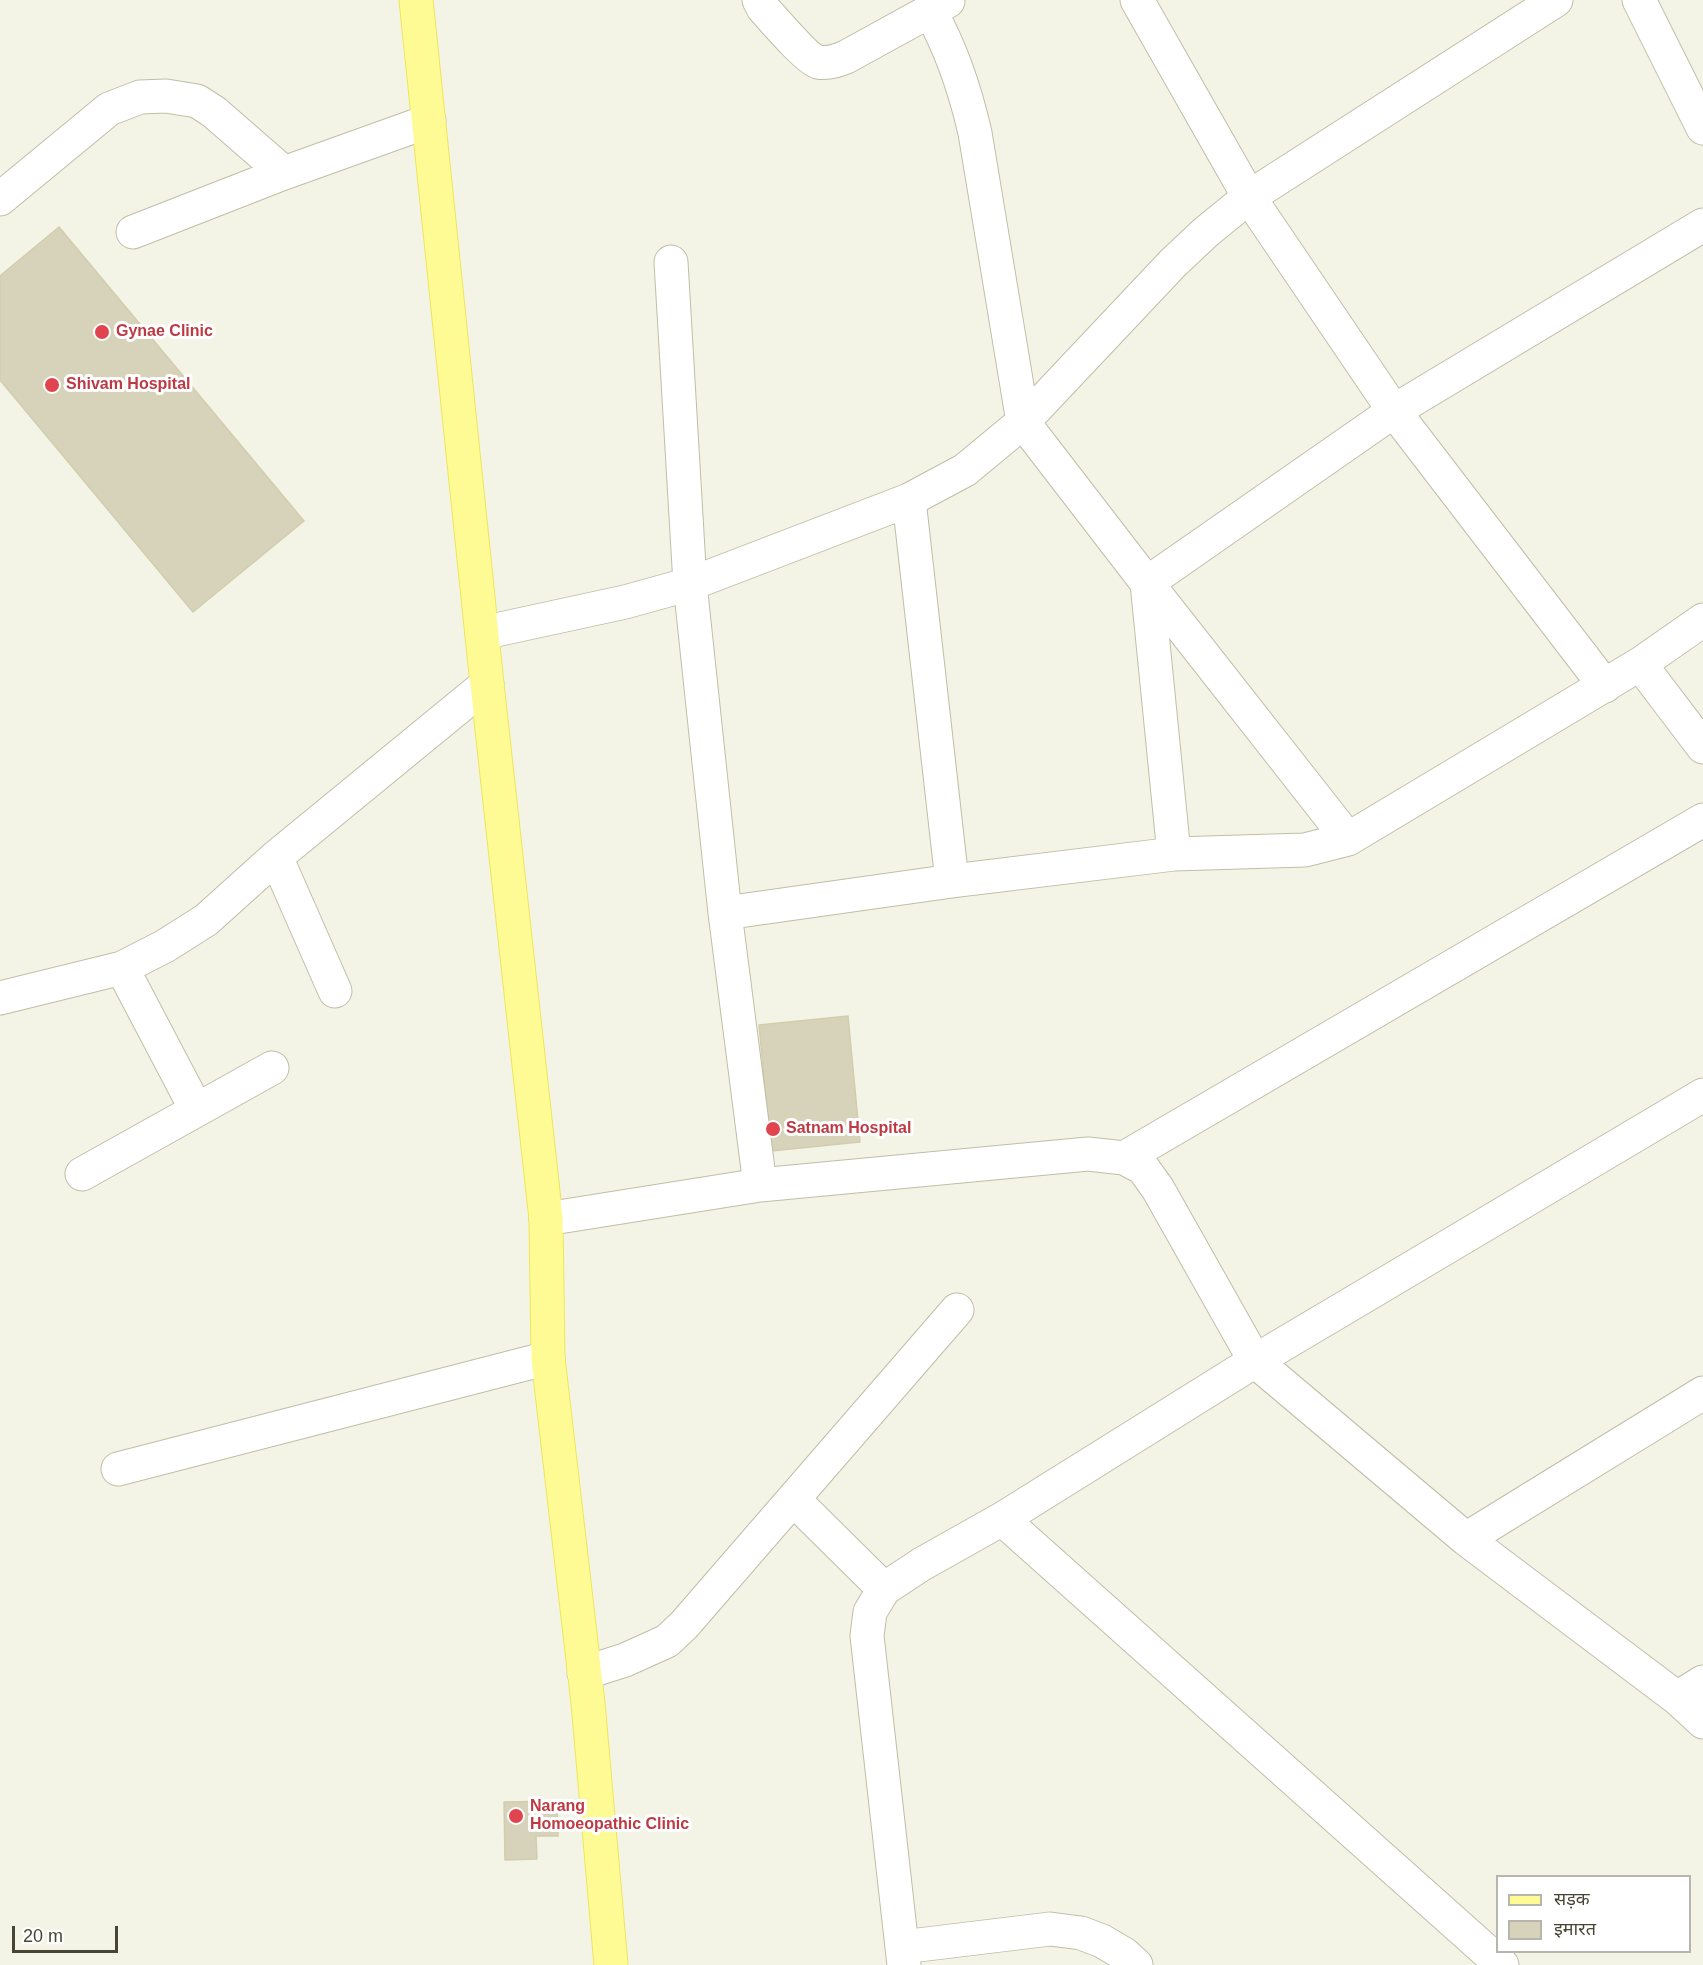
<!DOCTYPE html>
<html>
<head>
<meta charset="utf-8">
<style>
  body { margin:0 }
  #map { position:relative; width:1703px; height:1965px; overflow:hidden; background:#f4f4e6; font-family:Arial,"Noto Sans Devanagari",sans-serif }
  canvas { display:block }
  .legend { position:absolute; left:1496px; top:1875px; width:195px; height:78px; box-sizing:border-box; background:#fff; border:2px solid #b6b5ae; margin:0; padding:8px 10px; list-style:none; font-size:18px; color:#484534 }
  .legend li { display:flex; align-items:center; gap:12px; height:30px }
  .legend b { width:30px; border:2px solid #b6b5ae }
  .scale { position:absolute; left:12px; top:1926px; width:106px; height:27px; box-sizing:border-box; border:3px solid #484534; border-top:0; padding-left:8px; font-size:18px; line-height:21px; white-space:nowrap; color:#484534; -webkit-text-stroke:4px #fff; paint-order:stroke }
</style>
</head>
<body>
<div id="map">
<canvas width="1703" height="1965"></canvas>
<ul class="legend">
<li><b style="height:8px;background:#fffb94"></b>सड़क</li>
<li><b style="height:16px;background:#d7d3ba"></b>इमारत</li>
</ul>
<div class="scale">20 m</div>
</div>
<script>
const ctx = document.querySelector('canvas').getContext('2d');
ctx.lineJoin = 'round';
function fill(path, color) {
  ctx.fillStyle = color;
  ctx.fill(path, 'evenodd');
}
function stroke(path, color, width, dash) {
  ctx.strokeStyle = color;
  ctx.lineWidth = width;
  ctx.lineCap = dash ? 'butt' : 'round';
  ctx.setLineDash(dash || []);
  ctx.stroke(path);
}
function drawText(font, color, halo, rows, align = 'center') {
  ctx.font = font + ' Arial,sans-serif';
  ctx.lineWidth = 6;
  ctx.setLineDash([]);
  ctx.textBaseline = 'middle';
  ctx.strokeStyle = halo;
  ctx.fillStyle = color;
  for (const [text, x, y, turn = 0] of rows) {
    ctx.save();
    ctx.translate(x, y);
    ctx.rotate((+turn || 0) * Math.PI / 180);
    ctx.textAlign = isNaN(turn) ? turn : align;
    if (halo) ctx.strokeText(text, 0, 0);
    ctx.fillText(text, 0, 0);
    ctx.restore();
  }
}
const building = new Path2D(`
  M59 227 304 521 193 612 0 380V276Z
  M848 1016 860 1142 771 1151 759 1025Z
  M557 1801 558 1836H536L537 1859 505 1860 504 1802Z`);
fill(building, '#d7d3ba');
stroke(building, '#d2cdad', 1.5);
const minor = new Path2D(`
  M759 0 763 8C773 19 807 59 818 62 828 64 837 61 846 57L948 1
  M1137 0 1249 197 1394 411 1605 686
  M1639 0 1703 128
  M930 11C952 50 965 89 975 133L1023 422 1147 583 1348 839 1640 664 1703 620
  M0 199 109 109 140 97 166 96 197 101 214 112 284 173
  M133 232 284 173 429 121
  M671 262 690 584 725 913 760 1185
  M909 500 952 881
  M482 633 625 602 690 584 909 500 965 470 1023 422 1173 263 1206 232 1249 197 1556 0
  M1640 664 1703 747
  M1174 854 1147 583 1394 411 1703 225
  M276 857 335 991
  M725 913 952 881 1174 854 1305 850 1348 839
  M122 968 196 1109
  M0 998 122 968 165 946 206 920 276 857 487 684
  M1124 1158 1703 820
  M82 1174 272 1068
  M546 1219 760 1185 1088 1154 1124 1158 1143 1168 1158 1189 1255 1361 1466 1539 1677 1698 1703 1722
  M118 1469 548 1358
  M793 1499 884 1589
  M1002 1519 1502 1965
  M1466 1539 1703 1393
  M584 1673 625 1660 667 1641 684 1625 957 1310
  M1677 1698 1703 1682
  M902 1947 1050 1929 1081 1933 1102 1941 1124 1954 1136 1965
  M904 1965 867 1636 870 1612 884 1589 922 1564 1002 1519 1255 1361 1703 1095`);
const major = new Path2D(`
  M416 0 487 684 546 1219 548 1358 588 1703 611 1965`);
stroke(minor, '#c0bea8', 35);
stroke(major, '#ede65b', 35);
stroke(minor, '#fff', 33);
stroke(major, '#fffb94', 33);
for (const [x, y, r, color] of [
  [102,332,8,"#e0444e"],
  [52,385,8,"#e0444e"],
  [773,1129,8,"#e0444e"],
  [516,1816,8,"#e0444e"]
]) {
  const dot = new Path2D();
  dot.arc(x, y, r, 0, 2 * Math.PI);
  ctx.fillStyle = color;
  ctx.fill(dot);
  stroke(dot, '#fff', 2);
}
drawText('bold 16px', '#be3a42', '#fff', [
  ["Gynae Clinic",116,332],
  ["Shivam Hospital",66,385],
  ["Satnam Hospital",786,1129],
  ["Narang",530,1807],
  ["Homoeopathic Clinic",530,1825]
], 'left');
</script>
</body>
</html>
